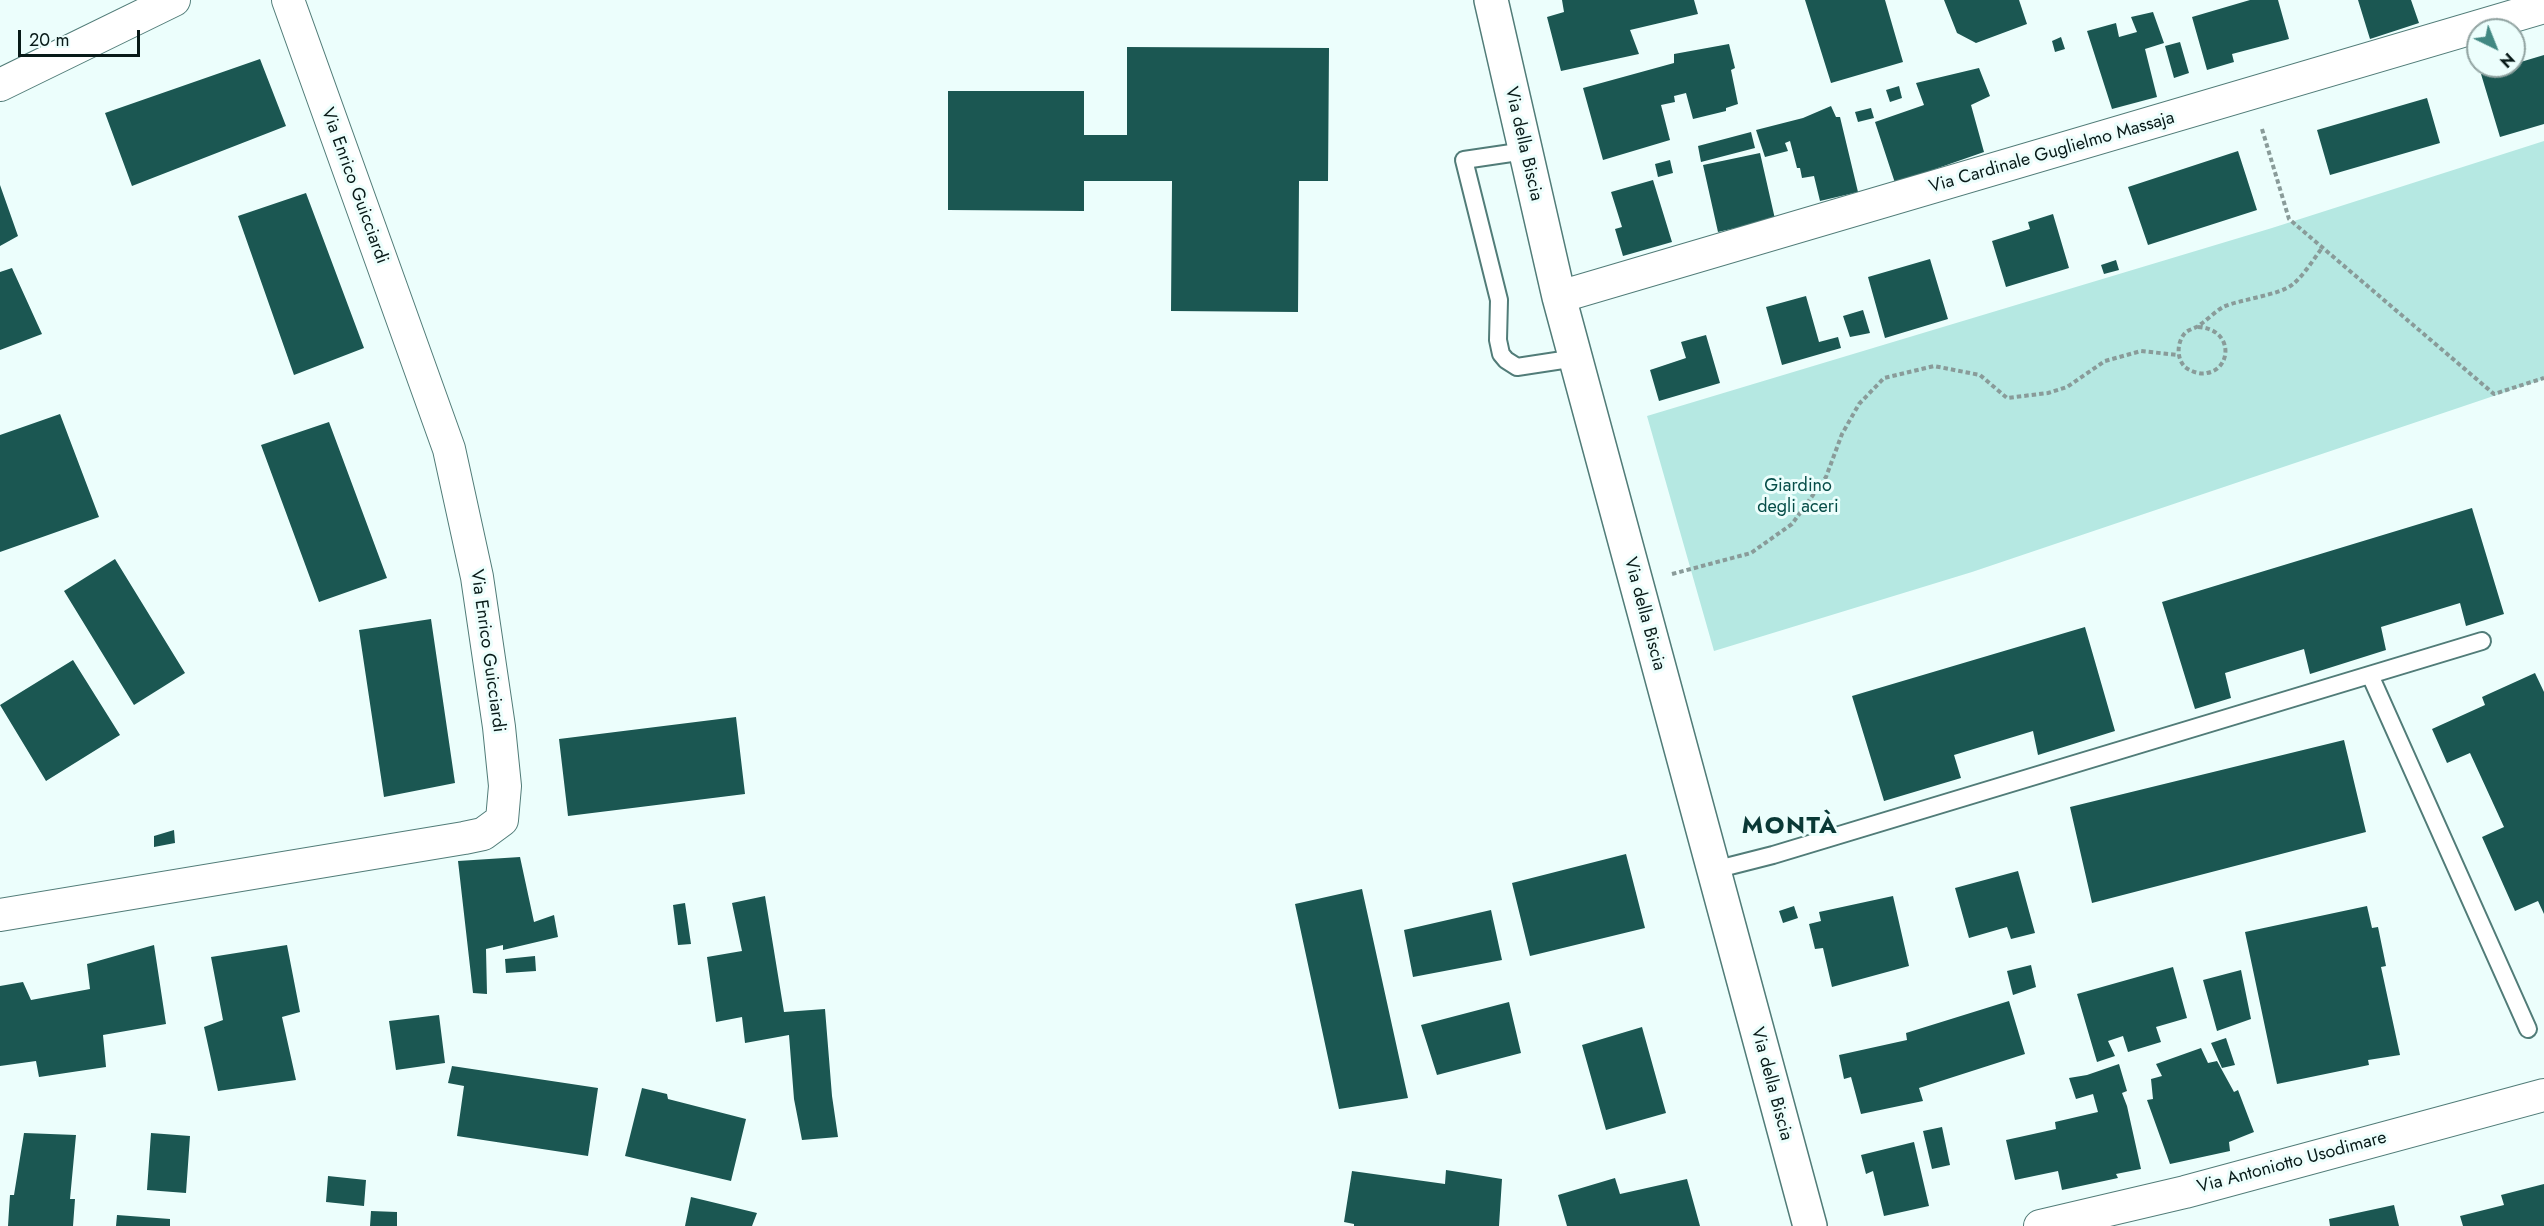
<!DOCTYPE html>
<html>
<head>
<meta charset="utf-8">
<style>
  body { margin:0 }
  #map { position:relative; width:2544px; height:1226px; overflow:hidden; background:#ecfefc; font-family:Jost,sans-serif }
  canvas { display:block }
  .north { position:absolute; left:2466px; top:18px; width:60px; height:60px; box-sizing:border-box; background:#ecfefc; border:2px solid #91a3a1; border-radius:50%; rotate:137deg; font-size:16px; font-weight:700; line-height:24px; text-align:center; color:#081a18 }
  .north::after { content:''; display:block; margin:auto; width:21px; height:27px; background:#418882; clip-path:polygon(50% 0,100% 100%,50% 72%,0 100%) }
  .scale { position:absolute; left:18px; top:30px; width:122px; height:27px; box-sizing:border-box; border:3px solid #081a18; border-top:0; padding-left:8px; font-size:18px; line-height:21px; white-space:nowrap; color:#081a18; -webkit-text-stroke:4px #ecfefc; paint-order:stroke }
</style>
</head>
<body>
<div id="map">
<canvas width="2544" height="1226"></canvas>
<div class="north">N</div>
<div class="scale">20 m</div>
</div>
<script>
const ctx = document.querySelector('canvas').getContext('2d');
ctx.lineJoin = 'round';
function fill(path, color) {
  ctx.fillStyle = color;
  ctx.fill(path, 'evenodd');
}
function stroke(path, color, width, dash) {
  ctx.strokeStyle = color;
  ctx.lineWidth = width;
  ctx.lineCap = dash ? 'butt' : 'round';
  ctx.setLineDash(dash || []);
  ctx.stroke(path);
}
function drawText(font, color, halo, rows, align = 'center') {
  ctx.font = font + ' Jost,sans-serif';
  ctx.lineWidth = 6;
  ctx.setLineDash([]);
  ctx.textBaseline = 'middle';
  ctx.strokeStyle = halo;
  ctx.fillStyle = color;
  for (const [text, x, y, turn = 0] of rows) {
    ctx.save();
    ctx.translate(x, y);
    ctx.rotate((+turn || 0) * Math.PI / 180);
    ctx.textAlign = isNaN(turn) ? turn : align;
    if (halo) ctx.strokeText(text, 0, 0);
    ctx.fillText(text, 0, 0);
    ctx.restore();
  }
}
fill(new Path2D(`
  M2544 141V379L1972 572 1714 651 1647 416 2272 228Z`), '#b5e8e2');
fill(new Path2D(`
  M1562 0H1694L1698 14 1630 30 1639 54 1561 71 1547 17 1564 12Z
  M1805 0H1885L1903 62 1831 83Z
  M1944 0H2019L2027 24 1976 43 1957 33Z
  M2250 0H2278L2289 39 2232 54 2234 62 2207 70 2192 17Z
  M2358 0H2411L2419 23 2370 39Z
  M2153 12 2164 43 2145 49 2157 97 2112 109 2087 31 2116 23 2119 37 2137 32 2131 17Z
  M2061 37 2065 49 2055 52 2052 41Z
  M2180 42 2189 73 2174 78 2165 46Z
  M1729 44 1735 68 1731 70 1738 104 1726 108V111L1693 119 1686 93 1674 96 1675 102 1661 105 1670 140 1603 160 1583 88 1674 63V54Z
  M1127 47 1329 48 1328 181H1299L1298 312 1171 311 1172 181H1084V211L948 210V91H1084V135H1127Z
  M2544 55V124L2500 137 2481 74 2514 66V64Z
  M260 59 286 126 132 186 105 113Z
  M1979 68 1990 96 1971 105 1984 152 1895 183 1875 122 1924 105 1916 83Z
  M1899 86 1902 98 1890 102 1886 90Z
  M2427 98 2440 143 2330 175 2317 130Z
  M1831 106 1836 117H1840L1858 192 1820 201 1814 176 1802 178 1800 168H1797L1790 141 1785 143 1788 151 1765 157 1756 130 1803 118Z
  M1871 108 1874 118 1858 122 1855 112Z
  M1751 132 1755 148 1701 162 1698 146Z
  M2238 151 2257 210 2148 245 2128 187Z
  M1760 153 1775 219 1718 232 1703 165Z
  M1670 160 1673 173 1658 177 1655 164Z
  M1653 180 1672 242 1623 256 1615 229 1622 227 1611 192Z
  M0 185 18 236 0 246Z
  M306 193 364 348 294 375 238 216Z
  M2053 214 2069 268 2006 287 1992 241 2030 229 2028 222Z
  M1930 259 1948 319 1885 338 1868 277Z
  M2116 260 2119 270 2104 274 2101 265Z
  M12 268 42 334 0 350V272Z
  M1806 296 1819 342 1838 337 1841 348 1782 365 1766 307Z
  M1863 310 1870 333 1850 337 1843 316Z
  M1706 335 1720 383 1659 401 1650 370 1686 358 1681 342Z
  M60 414 99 517 0 552V435Z
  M329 422 387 578 319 602 261 445Z
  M2472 508 2504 614 2466 626 2460 603 2381 627 2386 650 2310 674 2304 649 2225 673 2231 698 2195 709 2162 602Z
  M115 559 185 673 134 705 64 591Z
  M431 619 455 783 384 797 359 630Z
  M2085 627 2115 731 2038 755 2033 731 1954 755 1961 778 1884 801 1852 696Z
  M73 660 120 735 46 781 0 705Z
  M2535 673 2544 692V914L2538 901 2515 911 2482 837 2504 827 2470 753 2447 763 2432 729 2485 705 2482 697Z
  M736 717 745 794 568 816 559 739Z
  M2344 740 2366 832 2092 903 2070 807Z
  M174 830 175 843 154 847V836Z
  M1626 854 1645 928 1530 956 1512 883Z
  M520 857 534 922 554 915 558 937 503 950V945L486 949 487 994 473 993 458 861Z
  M2018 871 2035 933 2011 939 2007 927 1969 938 1955 888Z
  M1362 889 1408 1098 1339 1109 1295 904Z
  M765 896 784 1012 825 1009 832 1096 838 1137 802 1140 794 1099 789 1035 745 1043 742 1017 716 1022 707 957 742 951 732 903Z
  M1893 896 1909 966 1832 987 1823 948 1815 949 1809 924 1821 921 1819 912Z
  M685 903 691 944 678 945 673 905Z
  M1794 906 1798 918 1783 923 1779 911Z
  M2367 906 2372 928 2378 927 2386 966 2381 967 2400 1055 2368 1060 2369 1065 2277 1084 2245 932Z
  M1491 910 1502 960 1413 977 1404 930Z
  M154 945 166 1024 103 1035 106 1067 39 1077 36 1061 0 1066V986L23 982 31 1000 90 989 87 964Z
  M287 945 300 1012 282 1017 296 1080 218 1091 204 1027 223 1020 211 957Z
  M535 956 536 971 506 973 505 959Z
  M2031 965 2036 987 2013 995 2007 971Z
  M2173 967 2187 1018 2156 1027 2161 1042 2128 1052 2123 1036 2108 1041 2115 1056 2097 1062 2077 994Z
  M2241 970 2251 1019 2217 1031 2203 980Z
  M2009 1001 2025 1054 1919 1088 1923 1101 1861 1114 1851 1077 1844 1079 1839 1055 1907 1040 1906 1033Z
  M1509 1002 1521 1053 1437 1075 1421 1025Z
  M439 1015 445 1063 396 1070 389 1021Z
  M1642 1027 1666 1113 1606 1130 1582 1045Z
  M2226 1038 2235 1065 2222 1068 2211 1043Z
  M2201 1048 2208 1063 2217 1061 2234 1092 2238 1090 2254 1132 2229 1142 2230 1151 2170 1164 2147 1100 2153 1099 2151 1079 2162 1076 2156 1064Z
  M2119 1064 2127 1091 2122 1093 2127 1106 2141 1169 2116 1174 2118 1178 2062 1190 2058 1171 2015 1180 2006 1140 2056 1129 2055 1122 2098 1112 2093 1094 2076 1099 2069 1078 2087 1075Z
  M452 1066 598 1088 588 1156 457 1136 464 1086 448 1083Z
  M642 1088 667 1094 668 1099 746 1119 731 1181 625 1156Z
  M1942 1127 1950 1165 1932 1169 1923 1131Z
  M24 1133 76 1135 70 1199H75L73 1226H8L10 1195H14Z
  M151 1133 190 1136 186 1193 147 1190Z
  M1914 1142 1929 1206 1884 1216 1873 1171 1866 1174 1861 1155Z
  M1446 1170 1502 1179 1499 1226H1354V1224L1344 1222 1352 1171 1445 1184Z
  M328 1176 366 1180 364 1206 326 1202Z
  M1615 1178 1620 1194 1687 1179 1700 1226H1567L1558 1195Z
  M2544 1184V1226H2463L2460 1216 2504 1205 2501 1195Z
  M691 1197 757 1213 752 1226H685Z
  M2394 1205 2399 1226H2330L2329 1219Z
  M371 1211 397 1212V1226H370Z
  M117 1215 170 1219V1226H116Z`), '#1b5752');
const lane = new Path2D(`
  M1525 151 1464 160 1499 300 1498 340 1501 354 1506 360 1517 367 1576 358
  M2370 675 2528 1029
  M1714 870 1773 855 2482 641`);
const street = new Path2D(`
  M0 85 174 0
  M1559 297 2544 7
  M0 915 464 838 483 834 502 820 505 786 499 727 477 577 449 449 288 0
  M2040 1226 2185 1192 2544 1095`);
const secondary = new Path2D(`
  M1491 0 1559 297 1810 1226`);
stroke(lane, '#517c78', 20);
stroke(street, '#517c78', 34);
stroke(secondary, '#517c78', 36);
stroke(new Path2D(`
  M2262 129 2289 219 2494 394 2544 378
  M2198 327C2234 329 2232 369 2207 373 2200 375 2190 371 2185 367 2176 358 2177 342 2185 333 2189 329 2197 328 2201 324 2208 319 2216 311 2223 307 2241 299 2281 295 2293 284 2304 275 2313 260 2322 248
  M1672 574 1751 553 1792 524 1826 477 1842 434 1859 404 1884 378 1934 366 1980 375 2007 398 2048 393 2067 387 2105 361 2141 351 2178 355`), '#899b99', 4, [4.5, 3]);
stroke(lane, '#fff', 16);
stroke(street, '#fff', 32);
stroke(secondary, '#fff', 33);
drawText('18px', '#081a18', '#ecfefc', [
  ["Via della Biscia",1523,144,77],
  ["Via Cardinale Guglielmo Massaja",2052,153,-16],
  ["Via Enrico Guicciardi",354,186,70],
  ["Via della Biscia",1644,614,75],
  ["Via Enrico Guicciardi",487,651,82],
  ["Via della Biscia",1771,1084,75],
  ["Via Antoniotto Usodimare",2292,1163,-15]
]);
drawText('18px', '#064d48', '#ecfefc', [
  ["Giardino",1798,487],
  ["degli aceri",1798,508]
]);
ctx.letterSpacing = '1.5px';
drawText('bold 24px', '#0a3936', '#ecfefc', [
  ["MONTÀ",1790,827]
]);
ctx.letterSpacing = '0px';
</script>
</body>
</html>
